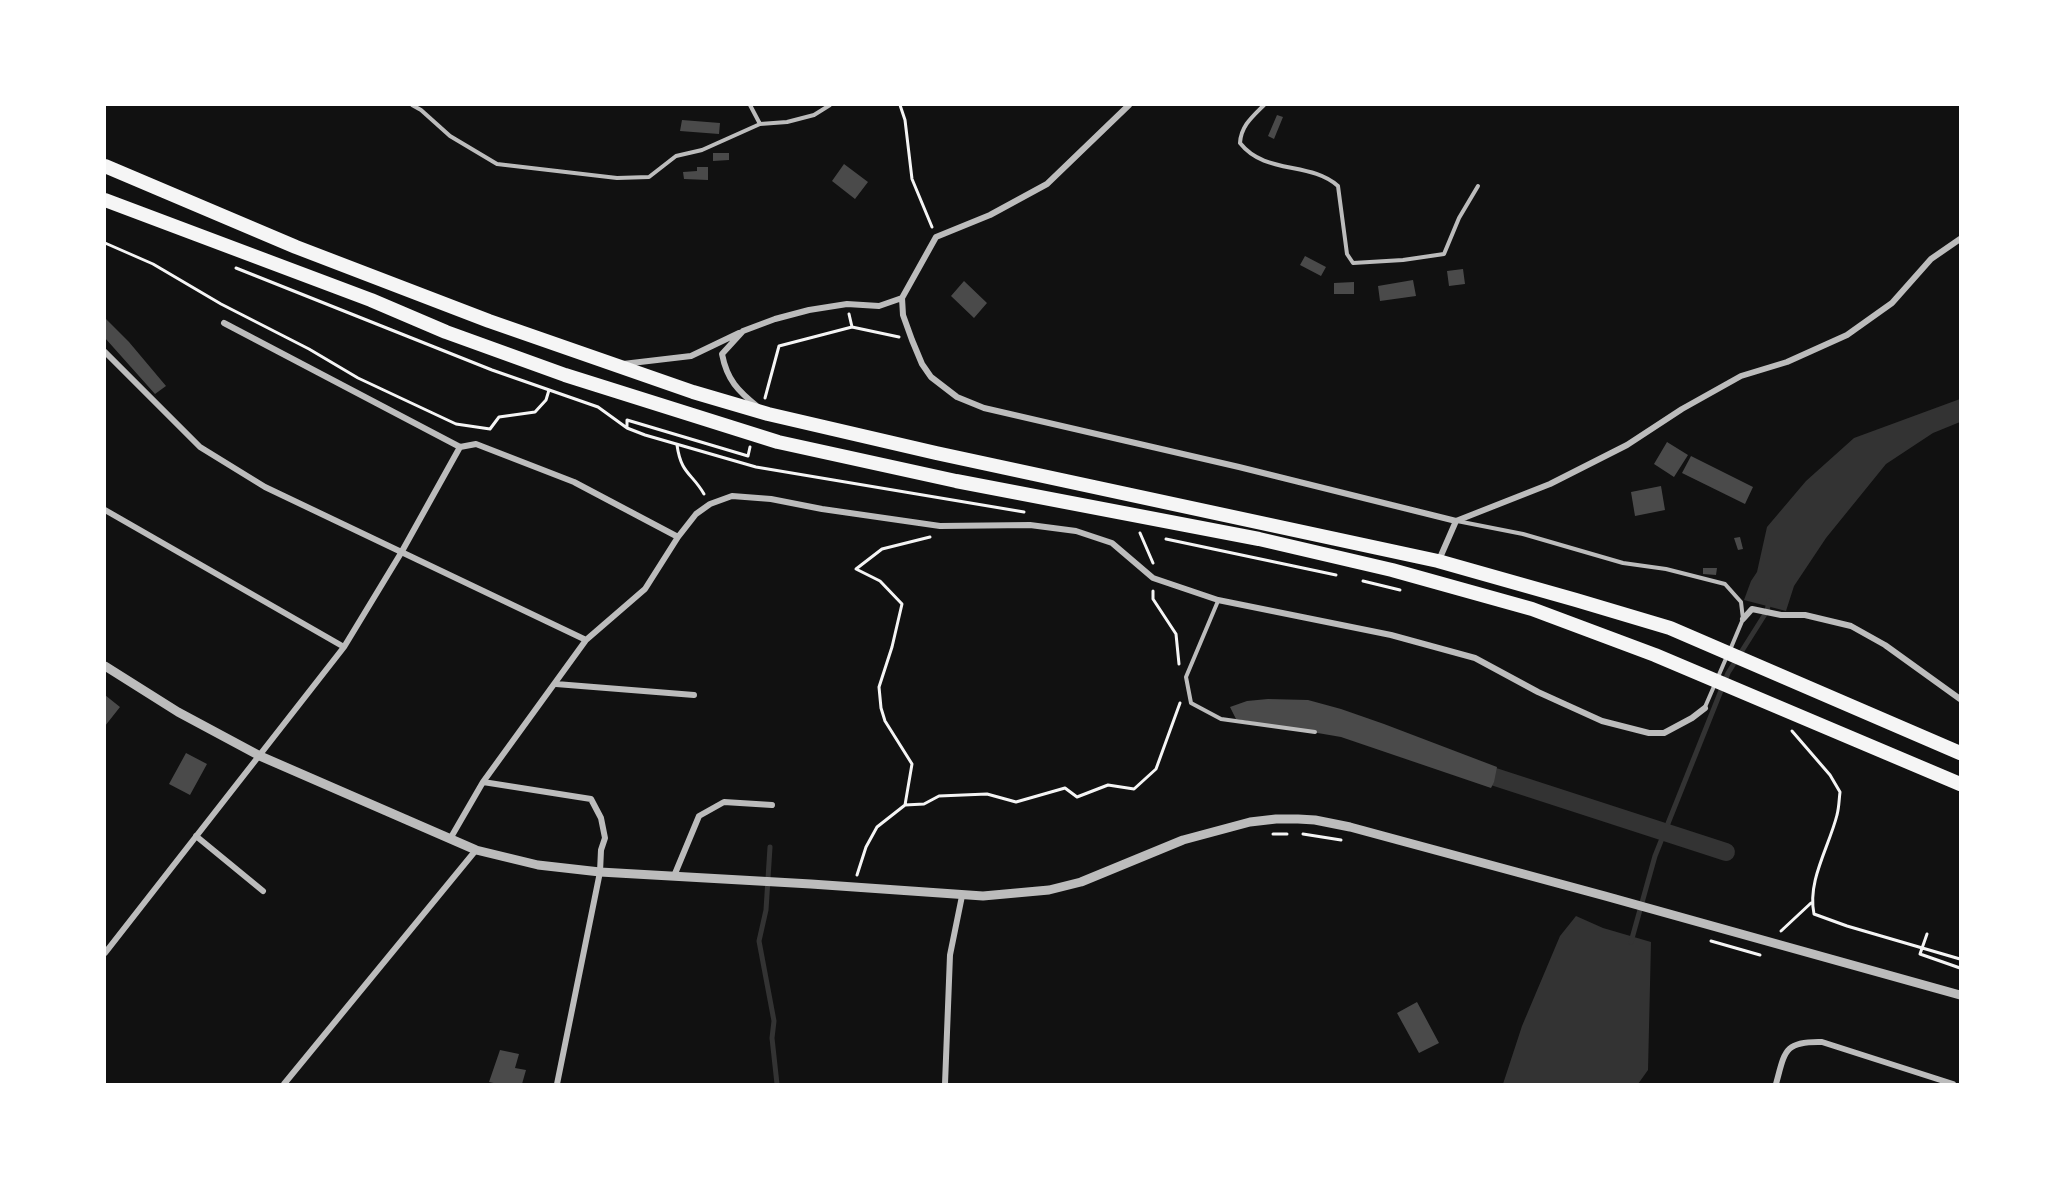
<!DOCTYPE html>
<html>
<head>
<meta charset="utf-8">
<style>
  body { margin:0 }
  #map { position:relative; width:2065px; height:1189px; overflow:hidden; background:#111; font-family:Merriweather,serif }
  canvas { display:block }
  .frame { position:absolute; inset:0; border:106px solid #fff; pointer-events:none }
</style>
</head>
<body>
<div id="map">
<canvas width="2065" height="1189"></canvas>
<div class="frame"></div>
</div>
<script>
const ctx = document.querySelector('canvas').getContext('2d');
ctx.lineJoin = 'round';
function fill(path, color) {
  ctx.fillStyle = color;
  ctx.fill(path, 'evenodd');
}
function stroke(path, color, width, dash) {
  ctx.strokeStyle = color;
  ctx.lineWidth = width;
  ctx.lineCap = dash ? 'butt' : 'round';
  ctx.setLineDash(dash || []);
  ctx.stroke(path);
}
fill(new Path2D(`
  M1960 399V422L1933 433 1886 464 1826 538 1794 586 1786 611 1744 600 1751 581 1757 572 1767 527 1806 481 1854 438Z
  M1576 916 1603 928 1651 942 1648 1070 1638 1084H1503L1522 1026 1560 936Z`), '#333');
stroke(new Path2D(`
  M770 847 766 910 759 941 774 1021 772 1038 777 1084
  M1631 942 1655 856 1728 673 1767 611 1769 601`), '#333', 5);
stroke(new Path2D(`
  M1495 777 1726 852`), '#333', 18);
fill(new Path2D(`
  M1277 115 1283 117 1274 139 1268 136Z
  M682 120 720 123 719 134 680 131Z
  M713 153H729V160L713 161Z
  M844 164 868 182 855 199 832 181Z
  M697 167H708V180L684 179 683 172 697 171Z
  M1305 256 1326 267 1321 276 1300 265Z
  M1463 269 1465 284 1449 286 1447 271Z
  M1413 280 1416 296 1380 301 1378 286Z
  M964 281 987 303 974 318 951 296Z
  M1354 282V294H1334V283Z
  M105 318 129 342 166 386 155 394 105 338Z
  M1667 442 1688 455 1674 477 1654 464Z
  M1691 456 1753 487 1745 504 1682 473Z
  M1661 486 1665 510 1635 516 1631 492Z
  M1740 537 1743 549 1738 550 1734 538Z
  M1703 568H1717L1716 575 1703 574Z
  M105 695 120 707 105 726Z
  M1268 699 1308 700 1341 709 1384 724 1497 767 1494 782 1491 788 1341 737 1236 719 1230 707 1247 701Z
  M186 753 207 764 190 795 169 784Z
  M1417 1002 1439 1043 1419 1053 1397 1013Z
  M500 1050 519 1054 515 1068 526 1070 522 1084H498L489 1082Z`), '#4a4a4a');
stroke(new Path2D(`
  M900 105 905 120 912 179 932 227
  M105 243 153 264 221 304 309 349 358 378 456 424 490 429 499 417 535 412 546 400 549 390
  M236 268 492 370 598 407 627 428 645 435 756 467 1024 512
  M849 314 852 327
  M765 398 779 346 852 327 899 337
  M627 428V420L748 456 750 447
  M677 445C681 474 692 473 704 494
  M1140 533 1153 563
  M1166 539 1336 575
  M1363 581 1400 590
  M1153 591V599L1176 634 1179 664
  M1792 731 1830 775 1840 792C1839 800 1839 808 1837 815 1829 847 1807 881 1814 914L1847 926 1960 959
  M905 805 924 804 939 796 987 794 1016 802 1065 788 1077 797 1108 785 1134 789 1156 769 1180 703
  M1273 834H1287
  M1303 834 1341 840
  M857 875 866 847 877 827 905 805 912 764 885 721 881 708 879 687 892 647 902 604 880 581 856 569 882 549 930 537
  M1781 931 1811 903
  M1927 934 1920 954 1960 968
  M1711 941 1760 955`), '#f5f5f5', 3);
stroke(new Path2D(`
  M412 105 421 110 450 136 497 164 617 178 649 177 676 156 702 150 760 124 787 122 814 115 830 105
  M750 105 760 124
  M1264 105C1252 117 1241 126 1240 143 1265 175 1310 161 1338 186L1347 254 1353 263 1403 260 1444 254 1459 218 1478 186
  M1457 521 1523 534 1623 563 1666 569 1725 584 1741 602 1743 619 1730 650
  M1218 601 1186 677 1191 703 1221 719 1315 732
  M1718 677 1727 656
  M1705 707 1715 684`), '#bcbcbc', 4);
stroke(new Path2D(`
  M1129 105 1047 184 990 215 936 237 902 298 903 315 912 340 922 364 931 377 957 397 984 408 1239 467 1456 521
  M224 323 460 447
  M105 352 200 447 265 487 586 640
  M623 364 691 356 739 333
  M758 407C738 391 727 380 722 354L743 331 775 319 809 310 847 304 879 306 902 298
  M105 510 344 647
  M1439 560 1456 521 1550 484 1627 445 1682 409 1741 376 1787 362 1847 335 1892 303 1931 259 1960 239
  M1743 619 1752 609 1781 615H1805L1851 626 1885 645 1960 699
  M556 684 694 695
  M483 782 591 799 601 818 605 838 601 850 600 872 557 1084
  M196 836 263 891
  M450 839 483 782 586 640 645 589 678 537 696 514 710 504 732 496 771 499 822 509 940 526 1030 525 1076 531 1112 543 1153 578 1218 600 1391 635 1475 658 1538 692 1602 721 1649 733H1664L1692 718 1705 708
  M674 876 699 816 724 802 772 805
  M105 953 344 647 401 553 460 447 476 444 574 482 678 537
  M284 1084 476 850
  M945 1084 950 955 962 896
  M1776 1084C1785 1051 1784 1041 1822 1042L1953 1084`), '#bcbcbc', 6);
stroke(new Path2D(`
  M105 666 178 712 260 756 476 850 538 865 600 872 811 884 983 896 1049 890 1081 882 1183 840 1250 822 1276 819H1298L1315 820 1350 827 1605 896 1960 995`), '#bcbcbc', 9);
stroke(new Path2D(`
  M105 166 296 247 489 321 693 392 768 414 936 453 1438 561 1576 600 1670 628 1960 753
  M105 200 371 300 446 332 565 375 778 442 956 481 1259 539 1392 570 1532 609 1655 655 1960 784`), '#f5f5f5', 14);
</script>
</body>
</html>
